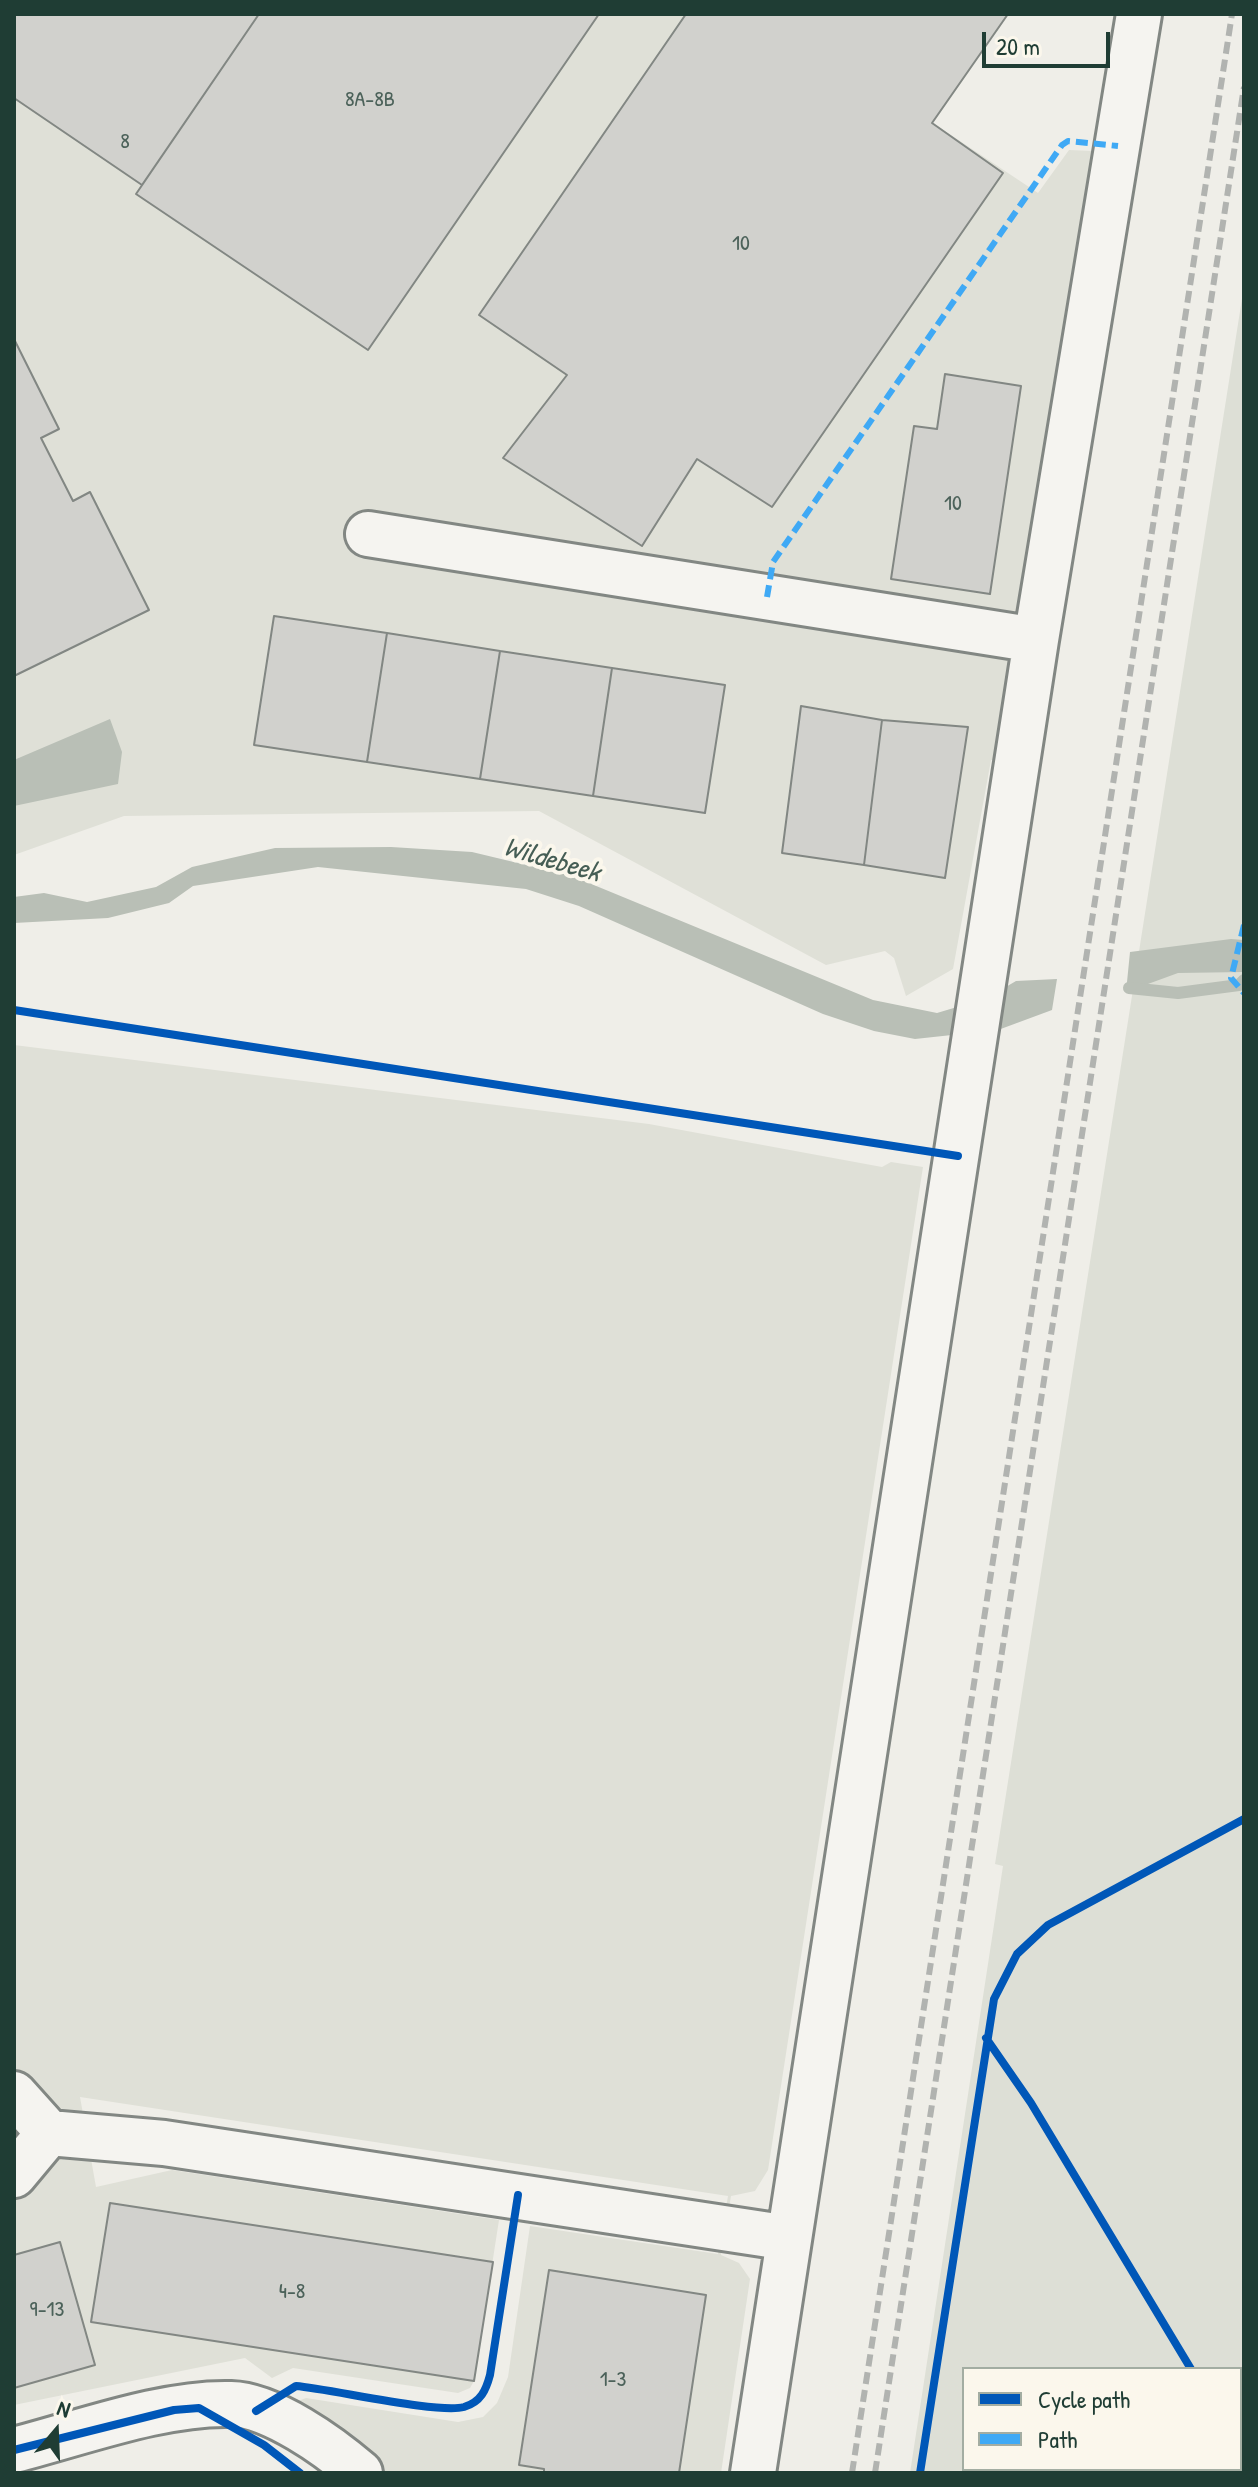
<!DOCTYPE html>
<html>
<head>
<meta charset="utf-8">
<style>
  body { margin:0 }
  #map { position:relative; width:1258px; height:2487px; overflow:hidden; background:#efeee8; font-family:"Patrick Hand",sans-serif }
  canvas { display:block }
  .frame { position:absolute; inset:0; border:16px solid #1f3d34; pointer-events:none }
  .legend { position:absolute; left:962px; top:2367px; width:280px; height:104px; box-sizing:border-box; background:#fbf7ec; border:2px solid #a3ada2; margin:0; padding:10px 14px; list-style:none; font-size:24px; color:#1f3d34 }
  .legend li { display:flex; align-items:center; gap:16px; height:40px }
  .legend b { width:40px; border:2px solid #a3ada2 }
  .north { position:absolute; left:16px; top:2391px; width:80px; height:80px; -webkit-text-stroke:6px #fbf7ec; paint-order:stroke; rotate:19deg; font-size:22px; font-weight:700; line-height:32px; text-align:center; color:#1f3d34 }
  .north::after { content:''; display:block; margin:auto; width:28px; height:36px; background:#1f3d34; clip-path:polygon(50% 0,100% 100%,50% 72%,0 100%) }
  .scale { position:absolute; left:982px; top:32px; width:128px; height:36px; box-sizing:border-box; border:4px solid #1f3d34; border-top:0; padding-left:10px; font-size:24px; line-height:28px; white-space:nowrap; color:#1f3d34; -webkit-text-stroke:6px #fbf7ec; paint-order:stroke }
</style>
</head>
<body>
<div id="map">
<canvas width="1258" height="2487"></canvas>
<div class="frame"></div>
<ul class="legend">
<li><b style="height:10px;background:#0057b8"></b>Cycle path</li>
<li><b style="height:10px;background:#3fa9f5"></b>Path</li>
</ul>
<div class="north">N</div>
<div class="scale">20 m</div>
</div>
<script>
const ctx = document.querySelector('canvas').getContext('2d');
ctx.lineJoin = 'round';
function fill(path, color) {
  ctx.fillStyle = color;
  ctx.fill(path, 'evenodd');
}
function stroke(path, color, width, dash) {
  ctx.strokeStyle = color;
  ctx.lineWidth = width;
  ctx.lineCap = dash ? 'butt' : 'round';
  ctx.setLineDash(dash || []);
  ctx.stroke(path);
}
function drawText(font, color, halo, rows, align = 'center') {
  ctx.font = font + ' "Patrick Hand",sans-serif';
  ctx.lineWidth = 8;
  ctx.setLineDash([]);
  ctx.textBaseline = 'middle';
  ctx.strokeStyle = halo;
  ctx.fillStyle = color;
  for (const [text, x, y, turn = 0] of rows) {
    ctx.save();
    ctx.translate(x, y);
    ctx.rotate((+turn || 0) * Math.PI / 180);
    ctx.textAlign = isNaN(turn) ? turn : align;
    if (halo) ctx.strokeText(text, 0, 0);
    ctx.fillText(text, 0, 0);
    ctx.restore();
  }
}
fill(new Path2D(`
  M14 14H1008L933 123 1038 193 1069 150 1093 151 996 760H991L953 969 906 996 894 958 885 951 826 965 539 811 124 816 14 855Z
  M14 1045 649 1124 882 1167 891 1162 923 1167 768 2170 755 2191 731 2196 721 2255 739 2263 750 2279 721 2473H385L298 2401 306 2398 458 2422 483 2417 497 2403 508 2377 530 2226 718 2254 728 2196 80 2097 96 2187 172 2170 499 2220 474 2381 470 2388 458 2393 293 2368 272 2378 245 2358 14 2405Z`), '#dfe0d7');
fill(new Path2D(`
  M1244 286V2473H910L1003 1866 995 1864ZM964 2369H1240V2469H964Z`), '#dddfd6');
fill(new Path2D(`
  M110 719 122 752 118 784 14 806V760Z
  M391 847 472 852 572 876 873 1000 937 1013 987 998 1016 981 1057 979 1052 1010 998 1030 915 1039 874 1031 823 1014 579 906 526 889 318 867 193 886 169 903 108 918 14 923V897L44 893 87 902 156 887 192 867 275 848Z
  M1231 939 1244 940V972L1178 973 1126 992 1130 952Z`), '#b9bfb6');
stroke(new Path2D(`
  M1129 988 1178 993 1239 985 1244 980`), '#b9bfb6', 12);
const building = new Path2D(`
  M14 14H259L142 185 14 98Z
  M259 14H599L368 350 136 194Z
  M686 14H1008L932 123 1003 173 772 507 697 459 642 546 503 458 567 375 479 315Z
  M14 339 59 429 41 438 73 501 90 492 149 610 14 676Z
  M945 374 1021 386 990 594 891 579 914 426 937 429Z
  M274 616 387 633 367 762 254 745Z
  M387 633 500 651 480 779 367 762Z
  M500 651 612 668 593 796 480 779Z
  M612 668 725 685 705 813 593 796Z
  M801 706 882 720 864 865 782 853Z
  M882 720 968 727 945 878 864 865Z
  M110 2203 493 2262 474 2381 91 2322Z
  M60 2242 95 2365 14 2388V2255Z
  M549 2270 706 2295 679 2473H544V2469L519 2465Z`);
fill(building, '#d1d1cd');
stroke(building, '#828783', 2);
const minor = new Path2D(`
  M368 534 1036 640 1139 14
  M14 2094 49 2133 164 2143 789 2238
  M14 2175 49 2133
  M14 2450C81 2433 163 2402 231 2404 272 2405 330 2447 360 2473
  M753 2473 1036 640`);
stroke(minor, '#828783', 50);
stroke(minor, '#f5f4f0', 44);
stroke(new Path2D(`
  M852 2473 1232 14
  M875 2473 1244 87`), '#b1b3b0', 6, [12, 6]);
stroke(new Path2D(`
  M767 597 773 562 1062 145 1068 141 1118 146
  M1244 925 1231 978 1244 993
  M1240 2450 1244 2457`), '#3fa9f5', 6, [12, 6]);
stroke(new Path2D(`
  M14 1010 958 1156
  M986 2038 1031 2103 1191 2369
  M256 2411 296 2386C331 2389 438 2414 464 2407 481 2402 486 2390 490 2375L518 2195
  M14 2450 174 2410 199 2408 264 2445 300 2473
  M920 2473 994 1999 1017 1954 1048 1925 1244 1819`), '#0057b8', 8);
drawText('22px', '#4c625a', null, [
  ["8A-8B",370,100],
  ["8",125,142],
  ["10",741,244],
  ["10",953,504],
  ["4-8",292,2292],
  ["9-13",47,2310],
  ["1-3",613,2380]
]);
drawText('italic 28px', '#465e55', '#fbf7ec', [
  ["Wildebeek",552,861,16]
]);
</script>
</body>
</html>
